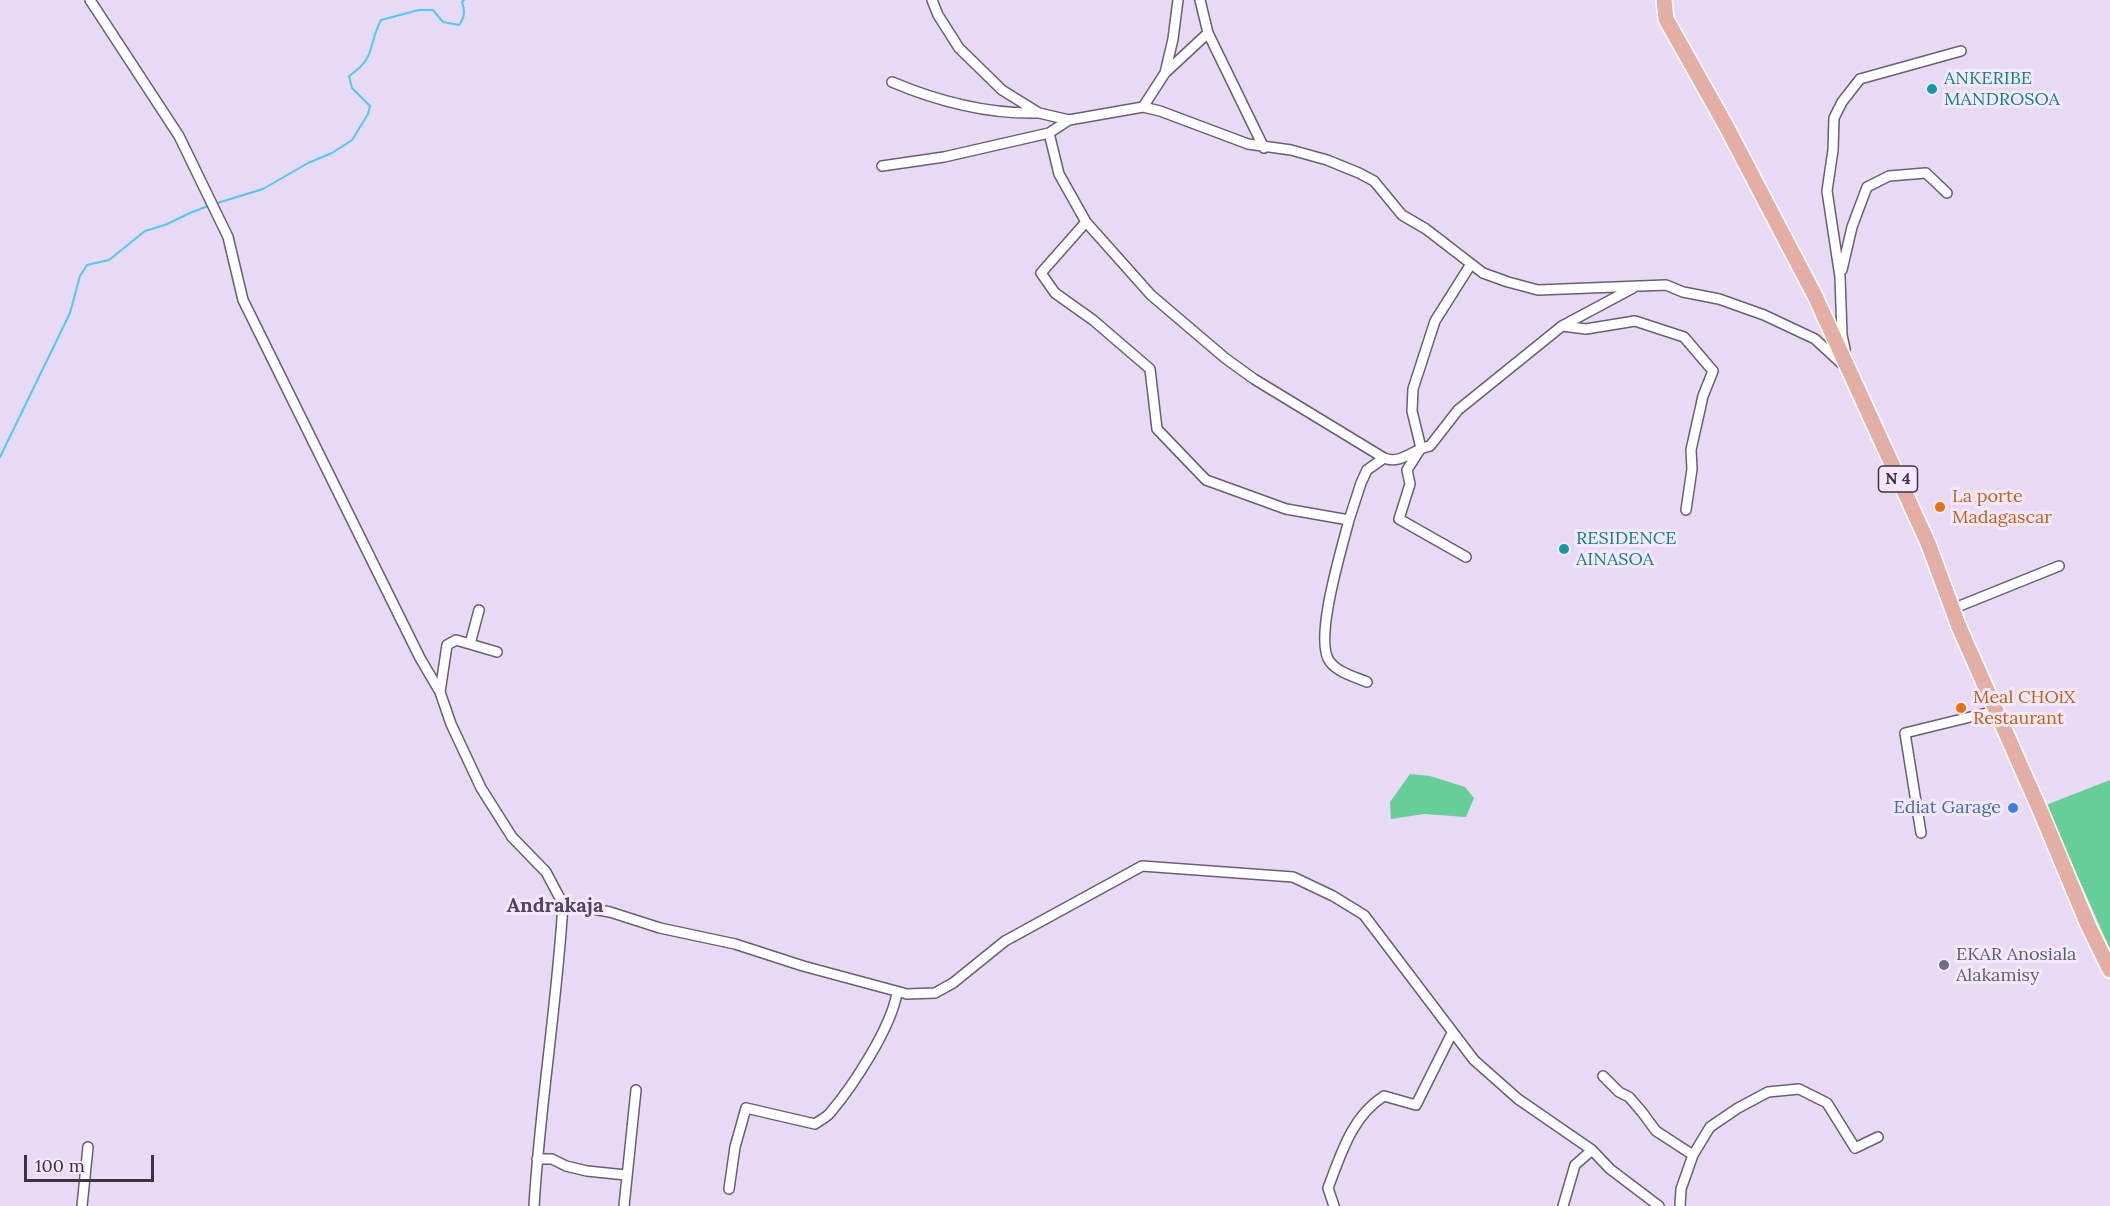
<!DOCTYPE html>
<html>
<head>
<meta charset="utf-8">
<style>
  body { margin:0 }
  #map { position:relative; width:2110px; height:1206px; overflow:hidden; background:#e8d9f4; font-family:Lora,serif }
  canvas { display:block }
  .scale { position:absolute; left:24px; top:1155px; width:130px; height:27px; box-sizing:border-box; border:3px solid #3b343f; border-top:0; padding-left:8px; font-size:18px; line-height:21px; white-space:nowrap; color:#3b343f; -webkit-text-stroke:4px #f4e7fe; paint-order:stroke }
</style>
</head>
<body>
<div id="map">
<canvas width="2110" height="1206"></canvas>
<div class="scale">100 m</div>
</div>
<script>
const ctx = document.querySelector('canvas').getContext('2d');
ctx.lineJoin = 'round';
function fill(path, color) {
  ctx.fillStyle = color;
  ctx.fill(path, 'evenodd');
}
function stroke(path, color, width, dash) {
  ctx.strokeStyle = color;
  ctx.lineWidth = width;
  ctx.lineCap = dash ? 'butt' : 'round';
  ctx.setLineDash(dash || []);
  ctx.stroke(path);
}
function drawText(font, color, halo, rows, align = 'center') {
  ctx.font = font + ' Lora,serif';
  ctx.lineWidth = 6;
  ctx.setLineDash([]);
  ctx.textBaseline = 'middle';
  ctx.strokeStyle = halo;
  ctx.fillStyle = color;
  for (const [text, x, y, turn = 0] of rows) {
    ctx.save();
    ctx.translate(x, y);
    ctx.rotate((+turn || 0) * Math.PI / 180);
    ctx.textAlign = isNaN(turn) ? turn : align;
    if (halo) ctx.strokeText(text, 0, 0);
    ctx.fillText(text, 0, 0);
    ctx.restore();
  }
}
fill(new Path2D(`
  M1410 774 1430 776 1465 787 1474 798 1466 817 1424 814 1391 819 1390 802Z
  M2110 780V949L2046 805Z`), '#65ce99');
stroke(new Path2D(`
  M214 204 263 189 308 163 332 153 352 140 368 114 370 106 352 88 349 76C377 57 367 47 381 20L419 10H433L443 22 459 25C465 17 465 11 462 2L464 0
  M0 457 70 313 80 276 87 265 109 260 145 231 165 225 190 213 208 206`), '#4accf8', 2);
const street = new Path2D(`
  M90 0 179 136 228 237 243 300 420 658 440 692 451 724 481 788 512 837 546 872 563 904 610 912 660 928 735 944 803 966 907 994 935 993 953 983 1005 941 1142 866 1293 877 1333 896 1364 915 1474 1060 1518 1099 1592 1150 1610 1169 1659 1206
  M932 0 938 15 959 48 1002 90 1039 113 1069 120 1143 107 1160 111 1248 144 1291 150 1327 160 1359 173 1374 181 1402 215 1426 229 1483 273 1508 282 1538 290 1666 285 1683 292 1719 299 1764 315 1815 339 1842 364
  M1200 0 1208 33 1264 148
  M1165 73 1208 33
  M892 82C937 101 988 114 1037 113
  M1143 107 1165 73 1173 39 1178 0
  M1049 133 1059 174 1086 222 1151 295 1225 358 1254 379 1384 458 1367 470 1361 483 1349 520 1286 509 1206 480 1157 429 1150 369 1093 320 1055 293 1041 273 1086 222
  M882 166 944 157 1049 133 1069 120
  M1842 270 1852 227 1867 187 1889 176 1926 173 1947 193
  M1562 326 1586 329 1635 321 1684 337 1713 371 1703 396 1691 450 1692 469 1686 510
  M1845 349 1842 335 1840 277 1827 191 1833 150 1834 118 1842 102 1860 79 1961 51
  M1384 458C1401 465 1413 449 1430 446L1458 410 1562 326 1633 288
  M1349 520C1342 548 1313 641 1330 662 1339 673 1355 677 1367 682
  M1466 557 1399 519 1410 484 1407 470 1421 448 1412 411 1413 389 1435 321 1471 264
  M1952 609 2059 566
  M470 644 479 610
  M440 692 447 645 456 640 497 652
  M1921 833 1905 733 1995 711
  M1603 1076 1619 1092 1629 1097 1642 1112 1656 1131 1693 1155
  M537 1159H552L566 1166 587 1171 626 1175
  M729 1189 735 1147 746 1108 815 1124C820 1120 826 1118 830 1113 853 1086 891 1028 897 993
  M82 1206 88 1147
  M534 1206C540 1105 557 1005 563 904
  M624 1206 636 1090
  M1334 1206 1328 1188C1341 1154 1352 1116 1384 1096L1416 1105 1452 1033
  M1563 1206 1575 1165 1592 1150
  M1680 1206 1681 1189 1693 1155 1710 1127 1738 1108 1768 1092 1799 1089 1827 1103 1855 1148 1878 1137`);
const primary = new Path2D(`
  M1664 0 1666 19 1725 124 1815 296 1928 543 1959 627 2040 810 2088 925 2110 970`);
stroke(street, '#6a5d75', 12);
stroke(primary, '#fff', 18);
stroke(street, '#fff', 9);
stroke(primary, '#e3afa4', 15);
for (const [x, y, r, color] of [
  [1932,89,6,"#0f9aa8"],
  [1940,507,6,"#e8710a"],
  [1564,549,6,"#0f9aa8"],
  [1961,708,6,"#e8710a"],
  [2013,808,6,"#3f7fe0"],
  [1944,965,6,"#6b7280"]
]) {
  const dot = new Path2D();
  dot.arc(x, y, r, 0, 2 * Math.PI);
  ctx.fillStyle = color;
  ctx.fill(dot);
  stroke(dot, '#f4e7fe', 2);
}
for (const [x, y, w] of [
  [1898,479,39]
]) {
  const box = new Path2D();
  box.roundRect(x - w / 2, y - 13, w, 26, 4.5);
  ctx.fillStyle = '#f4e7fe';
  ctx.fill(box);
  stroke(box, '#3b343f', 1.5);
}
drawText('bold 16px', '#3b343f', null, [
  ["N 4",1898,479]
]);
drawText('18px', '#0d838f', '#f4e7fe', [
  ["ANKERIBE",1944,79],
  ["MANDROSOA",1944,100],
  ["RESIDENCE",1576,539],
  ["AINASOA",1576,560]
], 'left');
drawText('18px', '#c56008', '#f4e7fe', [
  ["La porte",1952,497],
  ["Madagascar",1952,518],
  ["Meal CHOiX",1973,698],
  ["Restaurant",1973,719]
], 'left');
drawText('18px', '#366cbe', '#f4e7fe', [
  ["Ediat Garage",2001,808]
], 'right');
drawText('18px', '#5b616d', '#f4e7fe', [
  ["EKAR Anosiala",1956,955],
  ["Alakamisy",1956,976]
], 'left');
drawText('bold 20px', '#51445b', '#f4e7fe', [
  ["Andrakaja",555,906]
]);
</script>
</body>
</html>
